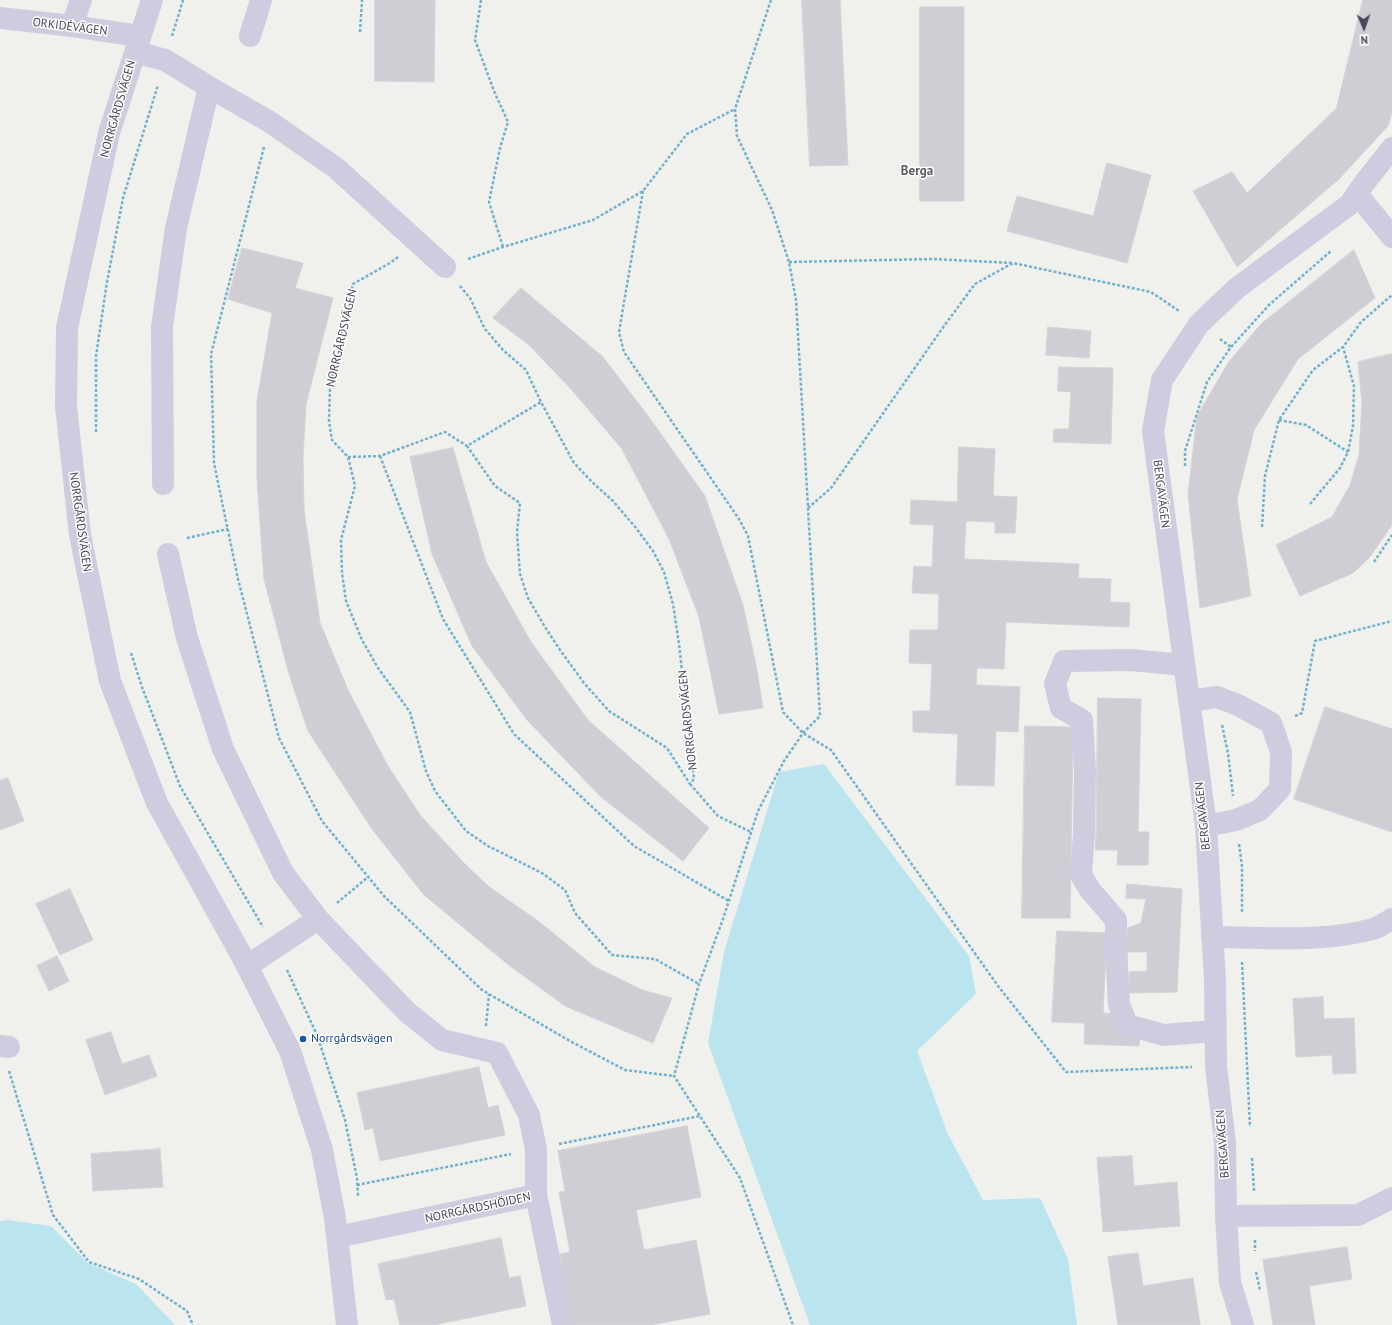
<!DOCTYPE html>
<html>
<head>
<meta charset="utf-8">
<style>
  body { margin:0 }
  #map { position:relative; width:1392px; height:1325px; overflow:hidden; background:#f0f0ed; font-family:"PT Sans",sans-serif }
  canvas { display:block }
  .north { position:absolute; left:1344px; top:8px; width:40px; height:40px; -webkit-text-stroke:3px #fff; paint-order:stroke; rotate:178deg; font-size:11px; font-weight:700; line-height:16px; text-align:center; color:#4b455b }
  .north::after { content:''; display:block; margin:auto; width:14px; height:18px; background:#4b455b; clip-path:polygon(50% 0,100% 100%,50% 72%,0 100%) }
</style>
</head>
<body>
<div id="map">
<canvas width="1392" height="1325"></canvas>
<div class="north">N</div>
</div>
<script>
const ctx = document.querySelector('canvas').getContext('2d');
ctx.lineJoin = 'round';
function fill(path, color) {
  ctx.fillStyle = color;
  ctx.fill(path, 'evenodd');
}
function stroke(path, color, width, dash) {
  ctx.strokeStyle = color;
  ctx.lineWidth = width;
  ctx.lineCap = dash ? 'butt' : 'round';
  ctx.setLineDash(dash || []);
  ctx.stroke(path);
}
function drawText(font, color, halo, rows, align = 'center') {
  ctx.font = font + ' "PT Sans",sans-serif';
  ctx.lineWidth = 3;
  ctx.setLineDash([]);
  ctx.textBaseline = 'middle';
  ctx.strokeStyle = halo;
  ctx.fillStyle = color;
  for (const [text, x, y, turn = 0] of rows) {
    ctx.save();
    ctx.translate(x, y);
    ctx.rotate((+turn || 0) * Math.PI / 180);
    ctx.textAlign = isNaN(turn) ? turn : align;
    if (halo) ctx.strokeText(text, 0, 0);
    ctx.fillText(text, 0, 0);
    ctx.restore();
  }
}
fill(new Path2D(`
  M824 764 969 956 976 994 917 1051 948 1134 983 1200 1040 1198 1068 1259 1077 1325H810L708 1043 724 952 779 772Z
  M8 1220 51 1226 88 1263 136 1284 175 1325H0V1221Z`), '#bae5ef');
const building = new Path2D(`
  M375 0H435L434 82 375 81Z
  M802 0H840L848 165 810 166Z
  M1363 0H1392V112L1388 126 1339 179 1237 267 1193 191 1232 172 1247 193 1336 109Z
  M920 7H964V201H920Z
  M1107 163 1151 175 1127 263 1007 231 1017 196 1093 216Z
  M242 248 303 263 295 288 333 298 306 404 303 457 304 510 320 623 348 690 388 766 420 815 463 862 488 886 538 921 595 967 642 990 672 998 653 1043 565 1006 510 966 424 895 372 829 308 731 289 674 264 579 257 479V401L272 313 228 299Z
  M1354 250 1375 298 1298 359 1254 430 1237 499 1251 596 1200 608 1188 494 1197 416 1228 363 1261 324Z
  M521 288 603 357 651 420 705 496 743 605 756 665 763 708 719 714 699 617 669 539 622 449 571 389 528 344 493 318Z
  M1048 327 1091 331 1089 358 1046 355Z
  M1392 354V525L1369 558 1353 573 1300 596 1276 545 1332 517 1350 485 1359 455 1362 403 1358 362Z
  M1059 367 1113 368 1111 444 1053 442 1054 429H1069L1071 392 1058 391Z
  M959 447 995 449 993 496 1017 497 1015 533H995V522L966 521 964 559 1079 564 1078 578 1111 579 1110 602 1130 603 1129 627 1006 622 1004 669 977 668 976 685 1020 687 1018 732 996 731 994 786 956 785 958 734 913 732V711H930L932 664 909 663 910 630H938L939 594 912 593 914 566 932 567 934 525 910 524 911 500 957 502Z
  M453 448 486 562 531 642 588 720 709 828 683 861 601 797 527 720 472 646 432 554 410 457Z
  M1098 698 1141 699 1138 832H1149L1148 865H1117L1118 850H1096Z
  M1325 707 1392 729V832L1294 799Z
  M1025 726 1073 727 1070 918H1022Z
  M8 778 24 821 0 830V781Z
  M1127 884 1182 889 1177 992 1129 993V972L1147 971V952H1126L1128 928 1141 923 1146 899 1126 898Z
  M70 889 93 940 60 955 36 904Z
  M1057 931 1107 933 1103 1013 1118 1014V1032L1140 1033 1139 1046 1084 1044 1085 1023 1052 1022Z
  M57 956 69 981 49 991 37 966Z
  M1323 997 1324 1019 1354 1018 1356 1073 1333 1074 1332 1055 1296 1057 1293 999Z
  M111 1032 122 1064 149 1055 157 1076 105 1095 86 1040Z
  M479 1067 488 1108 498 1105 505 1135 380 1161 373 1128 365 1130 357 1093Z
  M687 1126 701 1197 636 1210 644 1250 696 1240 710 1314 650 1325H573L560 1254 570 1252 559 1192 565 1191 558 1151Z
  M160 1149 163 1187 93 1191 91 1154Z
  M1132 1156 1134 1186 1177 1182 1180 1226 1103 1232 1097 1158Z
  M501 1238 509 1278 520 1276 526 1306 434 1325H400L394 1299 386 1300 378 1264Z
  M1347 1247 1352 1279 1309 1286 1315 1325H1273L1263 1260Z
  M1138 1253 1143 1286 1193 1278 1200 1325H1118L1108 1257Z`);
fill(building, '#d1cdd5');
stroke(building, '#d5d1d9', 1);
stroke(new Path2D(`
  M481 0 475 40 494 91 508 122 500 148 489 202 503 247
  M771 0 735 109 737 136 772 210 789 262 796 300 820 716 803 733 784 761 758 811 723 919 699 984 674 1076 740 1178 793 1325
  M360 32 362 0
  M172 36 183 0
  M264 147 211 354 214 463 238 579 279 738 322 821 384 896 482 990 570 1041 625 1070 674 1076
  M643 191 619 332 624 352 739 519 748 536 783 712 803 733 831 750 998 986 1066 1072 1192 1067
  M398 257 390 263 353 284 330 386 329 421 332 440 348 457 355 486 341 540 342 573 346 601 362 640 378 668 410 712 426 771 435 791 466 831 488 846 542 873 565 890 575 913 612 955 655 959 699 984
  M468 259 503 247 593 220 643 191 687 134 735 109
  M789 262 933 259 1013 263
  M460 286 470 298 485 329 503 350 526 370 541 402 574 463 592 482 613 501 636 528 653 551 664 572 673 604 679 644 694 779 690 784 667 748 609 711 584 683 560 650 545 627 528 598 520 574 517 532 520 503 495 486 467 446 541 402
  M1220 339 1231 347
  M1279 420 1306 425 1348 452
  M96 432V356L107 282 123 198 158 85
  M380 456 443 619 514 734 634 846 729 901
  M348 457 380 456 445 432 467 446
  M1185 466V451L1207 382 1231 347 1269 305 1331 251
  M1310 504 1340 468 1348 452 1353 426 1354 386 1343 347
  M808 508 831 488 944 326 975 284 1013 263 1151 292 1179 311
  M1262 527 1265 476 1279 420 1313 370 1343 347 1361 322 1392 295
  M187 538 228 529
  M1374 562 1392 535
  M131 653 142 687 180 786 263 927
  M1295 716 1302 713 1315 641 1392 621
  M1222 725 1228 753 1233 796
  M690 784 718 816 751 832
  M1239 844 1242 866V913
  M337 903 368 877
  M1242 962 1250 1127
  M287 970 317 1035 345 1120 357 1178 358 1196
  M486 1026 489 994
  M9 1071 53 1215 89 1262 139 1279 187 1311 193 1325
  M559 1144 700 1116
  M1252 1158 1254 1191
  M357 1185 511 1154
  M1255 1240V1251
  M1256 1272 1260 1290`), '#71b1ce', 2.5, [3, 2]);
stroke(new Path2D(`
  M152 0 109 133 67 328 66 406 80 535 110 681 157 803 244 960 290 1051 322 1150 335 1218 347 1325
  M0 18 72 26 140 36
  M72 26 81 0
  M250 36 261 0
  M135 52 165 60 209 87 270 122 336 168 445 267
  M1357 194 1392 237
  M163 484 162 327 176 228 209 87
  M168 554 187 638 223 749 283 873 318 919 407 1012 442 1040 497 1053 529 1115 536 1149V1195L563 1325
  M1184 665 1131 660 1064 661 1055 684 1061 708 1082 720 1085 771 1084 833 1081 875 1090 890 1116 920 1117 967 1119 1004 1127 1025 1164 1035 1215 1031
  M1189 701 1217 697 1238 705 1271 723 1281 752 1280 789 1260 810 1236 820 1206 826
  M1212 937C1265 937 1321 943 1373 929 1379 927 1386 922 1392 919
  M247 966 318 919
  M0 1046 9 1047
  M1226 1216 1358 1215 1392 1198
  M337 1237 536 1195
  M1243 1325 1230 1282 1226 1216 1225 1143 1216 1066 1215 980 1206 826 1153 431 1162 380 1199 324 1237 288 1350 204 1365 182 1392 148`), '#d0cbde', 22);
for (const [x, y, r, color] of [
  [303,1039,4,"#1a4fb4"]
]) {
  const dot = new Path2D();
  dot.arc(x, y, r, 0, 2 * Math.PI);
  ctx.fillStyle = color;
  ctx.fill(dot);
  stroke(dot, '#fff', 1.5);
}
drawText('12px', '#4b455b', '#fff', [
  ["ORKIDÉVÄGEN",70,27,7],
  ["NORRGÅRDSVÄGEN",118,109,-74],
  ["NORRGÅRDSVÄGEN",342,338,-77],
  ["BERGAVÄGEN",1161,494,83],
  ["NORRGÅRDSVÄGEN",80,522,82],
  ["NORRGÅRDSVÄGEN",688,720,-96],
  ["BERGAVÄGEN",1203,816,-96],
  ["BERGAVÄGEN",1223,1144,-94],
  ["NORRGÅRDSHÖJDEN",478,1208,-12]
]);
drawText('12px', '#164399', '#fff', [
  ["Norrgårdsvägen",311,1039]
], 'left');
drawText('bold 13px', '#5d5a62', '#fff', [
  ["Berga",917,171]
]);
</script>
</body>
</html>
